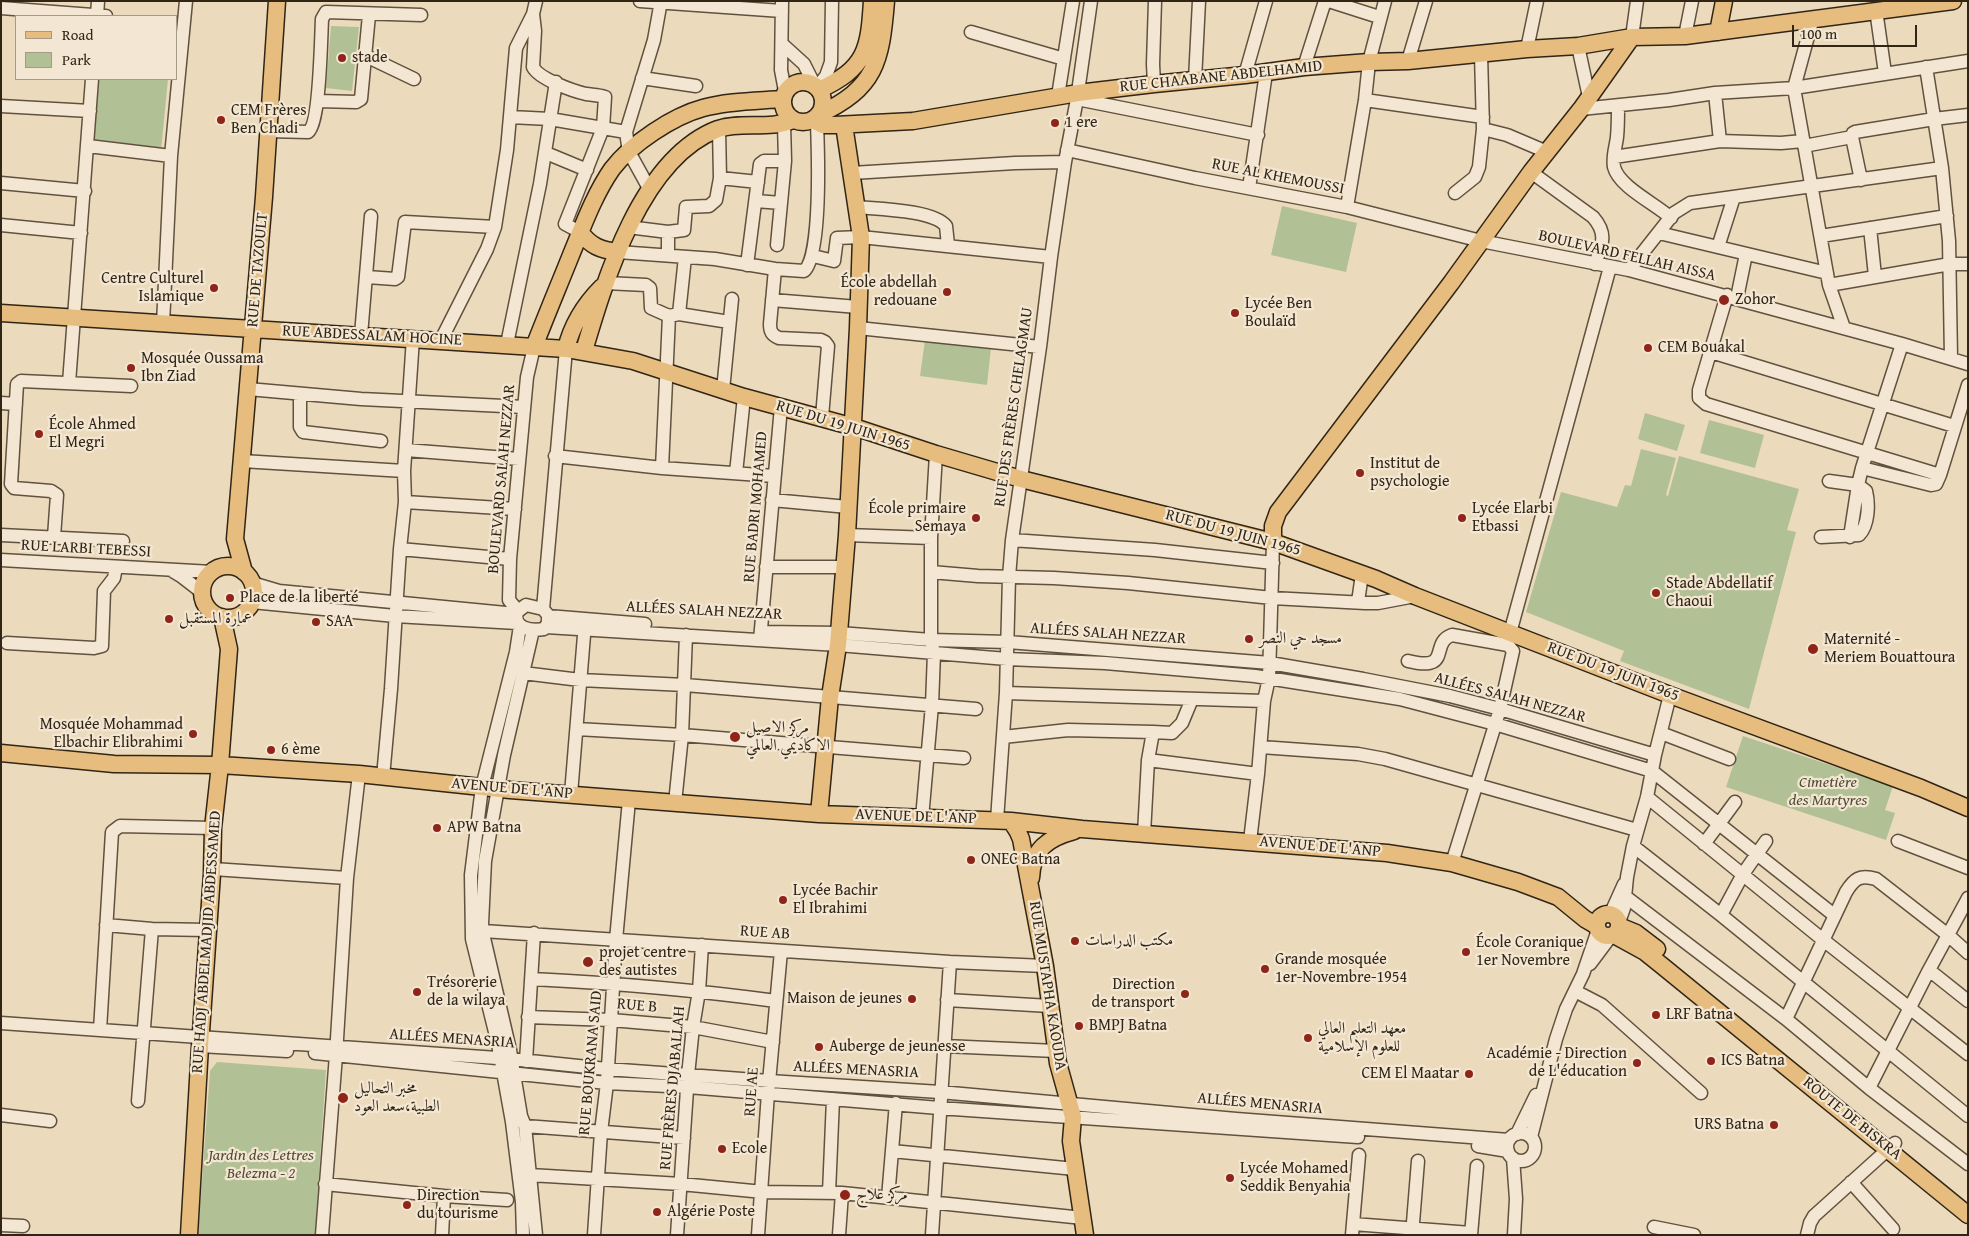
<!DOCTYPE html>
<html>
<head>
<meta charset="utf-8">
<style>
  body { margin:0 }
  #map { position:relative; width:1969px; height:1236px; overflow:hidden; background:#ecdabc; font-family:"Gentium Book Plus",serif }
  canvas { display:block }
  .frame { position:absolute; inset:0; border:2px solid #312515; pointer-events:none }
  .legend { position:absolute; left:15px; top:15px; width:162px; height:65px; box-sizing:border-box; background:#f3e7d3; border:1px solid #a59987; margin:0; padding:6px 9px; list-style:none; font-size:15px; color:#312515 }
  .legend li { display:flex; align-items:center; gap:10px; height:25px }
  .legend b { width:25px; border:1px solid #a59987 }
  .scale { position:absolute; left:1792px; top:25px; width:125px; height:22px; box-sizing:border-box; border:2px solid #312515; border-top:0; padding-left:6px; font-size:15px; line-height:18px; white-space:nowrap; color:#312515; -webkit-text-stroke:4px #f3e7d3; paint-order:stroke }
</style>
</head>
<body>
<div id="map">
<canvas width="1969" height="1236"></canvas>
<div class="frame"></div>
<ul class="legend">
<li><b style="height:6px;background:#e6bd7e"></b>Road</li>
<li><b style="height:14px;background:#b2c195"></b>Park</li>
</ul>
<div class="scale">100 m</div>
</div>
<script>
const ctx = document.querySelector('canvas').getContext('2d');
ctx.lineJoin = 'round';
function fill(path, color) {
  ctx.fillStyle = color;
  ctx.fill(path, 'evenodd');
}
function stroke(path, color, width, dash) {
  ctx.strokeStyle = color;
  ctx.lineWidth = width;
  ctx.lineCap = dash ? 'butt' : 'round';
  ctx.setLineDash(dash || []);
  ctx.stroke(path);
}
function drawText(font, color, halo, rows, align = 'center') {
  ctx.font = font + ' "Gentium Book Plus",Amiri,serif';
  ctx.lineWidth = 4.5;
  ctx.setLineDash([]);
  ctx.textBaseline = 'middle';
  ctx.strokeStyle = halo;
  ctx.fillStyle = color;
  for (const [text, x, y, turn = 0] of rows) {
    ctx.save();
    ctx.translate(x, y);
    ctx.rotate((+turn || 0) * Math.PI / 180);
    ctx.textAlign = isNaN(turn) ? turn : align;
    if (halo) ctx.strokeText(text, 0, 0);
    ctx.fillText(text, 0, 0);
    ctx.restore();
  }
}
fill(new Path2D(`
  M331 26 359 27 352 91 326 88Z
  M96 79H168L161 151 91 143Z
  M1282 206 1357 223 1346 272 1271 255Z
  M925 340 991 348 987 385 920 376Z
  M1645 413 1685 425 1677 451 1638 439Z
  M1709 420 1764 435 1755 468 1700 453Z
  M1641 449 1676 458 1666 495 1668 496 1679 456 1799 489 1787 530 1796 532 1749 709 1620 661 1624 651 1526 612 1561 492 1617 507 1625 485 1631 486Z
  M1743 736 1893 786 1885 810 1895 813 1886 840 1726 787Z
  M217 1062 326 1070 315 1235H198L210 1071Z`), '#b2c195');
const minor = new Path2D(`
  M640 1 782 11
  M782 1 781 70 785 91
  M1329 1 1379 17
  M1 8 106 16
  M1876 10 1885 73
  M533 14 535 31 533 67C539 79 573 91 586 94 593 95 599 95 605 97L603 128 565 224 580 232
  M97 16 98 1
  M1813 18 1794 88 1829 285 1844 328
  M971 32 1064 59
  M1685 36 1692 1
  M1632 37 1637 1
  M782 44 804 64 814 84
  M1578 46 1589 97
  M1527 49 1537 1
  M366 56 414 79
  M1408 61 1426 1
  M1304 67 1325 1
  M1926 67 1942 168 1949 241 1951 358
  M1245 75 1266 1
  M642 78 696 86
  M1195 80 1199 1
  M1154 84 1153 64 1155 1
  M817 87 826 76 831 62 832 1
  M1715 93 1720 141
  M1058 96 1073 1
  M1077 99 1258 135
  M1365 100 1483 117
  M318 101 356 102 361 99 369 15
  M1 106 90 111
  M1618 106C1618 116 1618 127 1617 137 1616 146 1612 158 1614 167 1619 187 1656 204 1671 218
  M1581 109 1669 100 1715 93 1794 88 1968 61
  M510 117 550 119 626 132
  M1483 129 1507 135 1547 152
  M268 131 308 132C320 124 321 37 322 19L326 12 421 15
  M1852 137 1861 180
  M88 146 171 156
  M1804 146 1852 137 1853 133 1855 132 1934 119 1968 115
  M1067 150 1195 178 1347 207 1481 241 1629 270 1902 344 1968 364
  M546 153 587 170
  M1614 157 1720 141 1781 143 1803 141
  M1531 172 1593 217C1608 234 1602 245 1595 264
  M852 173 1015 163 1065 162
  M720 178 758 182
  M1 183 85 191
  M1249 188 1266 73
  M650 190 629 152 626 132 654 40 661 1
  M1455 193 1475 177 1479 167 1483 129 1481 54
  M756 201 781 203
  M857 207C878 209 934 210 946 226L948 245
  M1347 207 1365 100 1369 62 1385 1
  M1 225 81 233
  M628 227 668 232
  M1870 228 1875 276
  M1659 233 1827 273
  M1821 236 1947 216
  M777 245 785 161 784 124
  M1718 247 1734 197
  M618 252 715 259 775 269 804 271C822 256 818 149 817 123
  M668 255V232L684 230 686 207 709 206 716 200 720 178 719 129
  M813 256 834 261 837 238 861 237 1051 257
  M747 265 760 164 764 161H785
  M775 269 770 324C770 332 772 335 779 338L821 340 825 342 828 346 822 417
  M1629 270 1674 213 1690 203 1942 168
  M367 277 395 279 398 277 405 222 495 227
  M606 283 646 285 650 288 651 308 669 316 679 314 729 322
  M1829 285 1950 264H1968
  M1727 295 1699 390V398L1706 404 1940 475 1968 385
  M1737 298 1746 254
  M772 300 858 307
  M679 314 685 257
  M163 324 171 156 186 1
  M858 328 1040 347
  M361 335 371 216
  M441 340 487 249 495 227 507 150 516 48 533 14 536 1
  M507 344 540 184 556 82
  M1711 352 1954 426
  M69 383 92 79
  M248 389 361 399 524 407
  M723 390 732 299
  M300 394V427L303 432 381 441
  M1 403 16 404
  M406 450 519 459
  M555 456 662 468 774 476
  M242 461 404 471
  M662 468 669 316
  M1862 468 1931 485 1936 484 1940 475
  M736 473 744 397
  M772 500 848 507
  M405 502 515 509
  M1 535 123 541
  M847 535 931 538
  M54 537 57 495 51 491 14 488 11 484 17 384 21 381 131 386
  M1821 537 1859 535C1869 525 1869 503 1866 491L1858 485 1829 481
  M1850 537 1858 485 1862 468 1902 344
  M1012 540 1155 550 1273 563
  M400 549 510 559
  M1 560 212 572
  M766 567H844
  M171 570 181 576 203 593
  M931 572 978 576 1054 578 1128 583 1272 598 1365 603H1378L1415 596
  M252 583 279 591 516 614
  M252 602 395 616 517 623
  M1358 602 1362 574
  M526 605 543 609 548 615V623L544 629C532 631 512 629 517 612Z
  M543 609 566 349
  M518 611 509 600 510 559 527 377 534 347
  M548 616 645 624
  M520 626 516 652 482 787 471 875 472 939 498 1044 512 1122 522 1202 523 1235
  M546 627 838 645 1007 659 1105 663 1255 676 1400 699 1495 724 1652 771 1834 915
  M533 630 504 755 485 861 482 924 484 938 510 1050 521 1116 525 1126 536 1235
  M763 632 839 633 931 640 1008 642 1270 663 1363 679 1450 696 1500 709 1655 755
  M1510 633 1610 267
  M760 640 781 407
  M7 643 94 648 102 646 104 591 114 578 116 567
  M1408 661C1453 672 1429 643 1452 635L1508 645 1513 651 1500 709 1452 863
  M523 673 580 680 685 685 976 709
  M1006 693 1264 701
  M577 729 682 735 964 758
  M1153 732 1172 733 1182 723 1192 699
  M1661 733 1729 759
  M1003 737 1068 730 1153 732 1148 760 1144 834
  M1261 747 1358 754 1385 759 1637 830
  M1148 760 1258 774
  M383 777 391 689 400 549 405 502 404 471 413 338
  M571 794 585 623
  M1647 797 1822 939 1968 1054
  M675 803 682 735 686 635
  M922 818 932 705 934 653 931 640V538L936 454
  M997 820 1006 693 1009 577 1012 540 1040 347 1051 257 1065 162 1077 99 1091 1
  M1250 841 1258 774 1264 701 1269 678 1273 542
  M1898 841 1968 868
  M1704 844 1735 802
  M1633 846 1721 915 1968 1116
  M213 869 347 878
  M1626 897 1786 1019 1869 1088 1968 1164
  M1610 915 1624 884
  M1721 915 1743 874 1766 841
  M1619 922 1624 908 1627 877 1633 846 1647 797 1655 755 1670 695
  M106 925 152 929 208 930
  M483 931 950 962 1045 966
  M1590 964 1611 936
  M1929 970 1968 1001
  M532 979C614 983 695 990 776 1001
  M1575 991 1602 1005 1701 1093
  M947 1000 1050 1006
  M528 1017 611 1020 693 1027 773 1042
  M1786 1019 1846 892C1854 879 1860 874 1876 879L1948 935 1968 953
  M1 1023 511 1059 607 1069 769 1081 940 1092 1236 1119 1509 1140
  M100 1030 112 832 120 826 213 828
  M200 1046 287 1051
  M944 1046 1056 1051
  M315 1053 607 1083 688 1087 939 1108 1358 1137
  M526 1061 534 933
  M1869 1088 1929 970 1968 898
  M138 1101 152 929
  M1 1115 50 1121
  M525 1126 684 1138
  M1507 1147a14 14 0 1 1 28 0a14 14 0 1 1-28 0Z
  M1517 1134 1536 1095
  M1531 1137 1556 1039 1566 1009 1583 974 1598 930
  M1478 1146 1508 1151
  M892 1151 1075 1169
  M1513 1158 1516 1199 1514 1235
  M530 1175 681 1184 763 1192 842 1193 1083 1218
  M1851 1182 1893 1229
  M325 1184 444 1196 507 1200
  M829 1193 833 1099
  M888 1198 896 1103
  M1353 1224 1471 1233
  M1 1225 23 1226
  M1654 1227 1694 1235
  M322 1235 336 1055 347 878 359 774
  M442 1235 444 1196
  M594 1235 601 1132 607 1083 616 940 629 800
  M677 1235 688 1075 693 1027 699 991 702 945
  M758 1235 768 1093 781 951
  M839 1235 842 1193
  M932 1235 950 962
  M1352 1235 1359 1155
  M1412 1235 1418 1161
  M1471 1235 1477 1166
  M1807 1235 1810 1223 1814 1216 1895 1143`);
const major = new Path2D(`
  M1718 32 1724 1
  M783 102a20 20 0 1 1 40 0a20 20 0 1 1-40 0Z
  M819 90C866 68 869 50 872 1
  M818 115C876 88 881 62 886 1
  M813 120 823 125H835L913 121 1078 93 1154 84 1245 75 1304 67 1369 62 1408 61 1527 49 1578 46 1632 37 1685 36 1953 1
  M580 232C591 246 600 250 618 252
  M1 313 566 349 633 361 744 397 854 427 936 454 1021 479 1273 542 1376 579 1415 596 1670 695 1921 788 1968 808
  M534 347C546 316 559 285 571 255 583 226 594 195 612 169 631 144 673 116 703 108 728 101 756 101 782 99
  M566 349C572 324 584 305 602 287
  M584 351C605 280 641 158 718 129 742 121 769 130 793 120
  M1273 542V526L1278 512 1451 283 1531 172 1581 109 1632 37
  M202 592a26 26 0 1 1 52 0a26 26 0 1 1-52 0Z
  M244 572 235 539 264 197 277 1
  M1 753 114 764 220 765 359 774 510 790 819 814 1011 821 1082 829 1387 853 1452 863 1518 882 1558 897 1585 919 1597 926
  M819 814 830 697 838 645 847 535 858 328 861 237 844 125
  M1011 821 1018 832 1021 839 1045 966 1058 1063 1073 1117 1071 1141 1085 1235
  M1031 878C1032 849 1048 838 1074 831
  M1597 925a11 11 0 1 1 22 0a11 11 0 1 1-22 0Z
  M1619 926 1636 933 1657 949
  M1614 935 1645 952 1660 964 1968 1215
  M189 1235 200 1046 212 874 213 828 220 765 229 649 222 617`);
stroke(minor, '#60523f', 15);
stroke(major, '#312515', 19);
stroke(minor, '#f3e7d3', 12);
stroke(major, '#e6bd7e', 16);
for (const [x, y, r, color] of [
  [342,58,5,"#8f2418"],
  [221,120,5,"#8f2418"],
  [1055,123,5,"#8f2418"],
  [214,288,5,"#8f2418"],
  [947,292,5,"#8f2418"],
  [1724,300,6,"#8f2418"],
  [1235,313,5,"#8f2418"],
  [1648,348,5,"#8f2418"],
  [131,368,5,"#8f2418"],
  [39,434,5,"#8f2418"],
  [1360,473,5,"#8f2418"],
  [976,518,5,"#8f2418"],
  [1462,518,5,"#8f2418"],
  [1656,593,5,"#8f2418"],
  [230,598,5,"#8f2418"],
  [169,619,5,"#8f2418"],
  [316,622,5,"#8f2418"],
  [1249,639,5,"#8f2418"],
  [1813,649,6,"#8f2418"],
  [193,734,5,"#8f2418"],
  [735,737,6,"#8f2418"],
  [271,750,5,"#8f2418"],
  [437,828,5,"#8f2418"],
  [971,860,5,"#8f2418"],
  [783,900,5,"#8f2418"],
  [1075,941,5,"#8f2418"],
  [1466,952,5,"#8f2418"],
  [588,962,6,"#8f2418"],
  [1265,969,5,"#8f2418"],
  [417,992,5,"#8f2418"],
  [1185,994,5,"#8f2418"],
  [912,999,5,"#8f2418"],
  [1656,1015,5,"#8f2418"],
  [1079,1026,5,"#8f2418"],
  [1308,1038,5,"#8f2418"],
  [819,1047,5,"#8f2418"],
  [1711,1061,5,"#8f2418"],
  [1637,1063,5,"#8f2418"],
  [1469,1074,5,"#8f2418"],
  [343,1098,6,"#8f2418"],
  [1774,1125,5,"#8f2418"],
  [722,1149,5,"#8f2418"],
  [1230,1178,5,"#8f2418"],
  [845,1195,6,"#8f2418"],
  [407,1205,5,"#8f2418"],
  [657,1212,5,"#8f2418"]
]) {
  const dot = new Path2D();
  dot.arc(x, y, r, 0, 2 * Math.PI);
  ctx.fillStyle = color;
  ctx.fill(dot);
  stroke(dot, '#f3e7d3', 2);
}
drawText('16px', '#312515', '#f3e7d3', [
  ["stade",352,58],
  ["CEM Frères",231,111],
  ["Ben Chadi",231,129],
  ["1 ere",1065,123],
  ["Centre Culturel",204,279,"right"],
  ["Islamique",204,297,"right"],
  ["École abdellah",937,283,"right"],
  ["redouane",937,301,"right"],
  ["Zohor",1735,300],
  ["Lycée Ben",1245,304],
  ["Boulaïd",1245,322],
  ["CEM Bouakal",1658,348],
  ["Mosquée Oussama",141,359],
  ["Ibn Ziad",141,377],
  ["École Ahmed",49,425],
  ["El Megri",49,443],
  ["Institut de",1370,464],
  ["psychologie",1370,482],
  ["École primaire",966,509,"right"],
  ["Semaya",966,527,"right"],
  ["Lycée Elarbi",1472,509],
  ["Etbassi",1472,527],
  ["Stade Abdellatif",1666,584],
  ["Chaoui",1666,602],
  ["Place de la liberté",240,598],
  ["عمارة المستقبل",179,619],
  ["SAA",326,622],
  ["مسجد حي النصر",1259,639],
  ["Maternité -",1824,640],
  ["Meriem Bouattoura",1824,658],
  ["Mosquée Mohammad",183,725,"right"],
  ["Elbachir Elibrahimi",183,743,"right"],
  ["مركز الاصيل",746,728],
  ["الاكاديمي العالمي",746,746],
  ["6 ème",281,750],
  ["APW Batna",447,828],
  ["ONEC Batna",981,860],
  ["Lycée Bachir",793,891],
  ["El Ibrahimi",793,909],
  ["مكتب الدراسات",1085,941],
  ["École Coranique",1476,943],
  ["1er Novembre",1476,961],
  ["projet centre",599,953],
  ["des autistes",599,971],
  ["Grande mosquée",1275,960],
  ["1er-Novembre-1954",1275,978],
  ["Trésorerie",427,983],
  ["de la wilaya",427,1001],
  ["Direction",1175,985,"right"],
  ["de transport",1175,1003,"right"],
  ["Maison de jeunes",902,999,"right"],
  ["LRF Batna",1666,1015],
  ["BMPJ Batna",1089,1026],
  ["معهد التعليم العالي",1318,1029],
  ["للعلوم الإسلامية",1318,1047],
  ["Auberge de jeunesse",829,1047],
  ["Académie - Direction",1627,1054,"right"],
  ["de L'éducation",1627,1072,"right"],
  ["ICS Batna",1721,1061],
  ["CEM El Maatar",1459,1074,"right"],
  ["مخبر التحاليل",354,1089],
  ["الطبية،سعد العود",354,1107],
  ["URS Batna",1764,1125,"right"],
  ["Ecole",732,1149],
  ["Lycée Mohamed",1240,1169],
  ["Seddik Benyahia",1240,1187],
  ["مركز علاج",856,1195],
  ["Direction",417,1196],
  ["du tourisme",417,1214],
  ["Algérie Poste",667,1212]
], 'left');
drawText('16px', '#312515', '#f3e7d3', [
  ["RUE CHAABANE ABDELHAMID",1221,77,-6],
  ["RUE AL KHEMOUSSI",1278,177,11],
  ["BOULEVARD FELLAH AISSA",1627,256,13],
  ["RUE DE TAZOULT",258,270,-85],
  ["RUE ABDESSALAM HOCINE",372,336,3],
  ["RUE DES FRÈRES CHELAGMAU",1014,407,-82],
  ["RUE DU 19 JUIN 1965",843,426,17],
  ["BOULEVARD SALAH NEZZAR",502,479,-85],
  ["RUE BADRI MOHAMED",756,507,-85],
  ["RUE DU 19 JUIN 1965",1233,533,15],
  ["RUE LARBI TEBESSI",86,549,3],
  ["ALLÉES SALAH NEZZAR",704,611,3],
  ["ALLÉES SALAH NEZZAR",1108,634,4],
  ["RUE DU 19 JUIN 1965",1613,672,21],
  ["ALLÉES SALAH NEZZAR",1510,698,15],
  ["AVENUE DE L'ANP",512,789,5],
  ["AVENUE DE L'ANP",916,817,2],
  ["AVENUE DE L'ANP",1320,847,5],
  ["RUE AB",765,933,4],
  ["RUE HADJ ABDELMADJID ABDESSAMED",207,942,-86],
  ["RUE MUSTAPHA KAOUDA",1047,986,81],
  ["RUE B",637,1006,5],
  ["ALLÉES MENASRIA",452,1039,4],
  ["RUE BOUKRANA SAID",591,1063,-85],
  ["ALLÉES MENASRIA",856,1070,3],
  ["RUE FRÈRES DJABALLAH",673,1088,-85],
  ["RUE AE",752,1092,-86],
  ["ALLÉES MENASRIA",1260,1104,5],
  ["ROUTE DE BISKRA",1852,1119,39]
]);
drawText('italic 16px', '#514c35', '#f3e7d3', [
  ["Cimetière",1828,783],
  ["des Martyres",1828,801],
  ["Jardin des Lettres",261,1156],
  ["Belezma - 2",261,1174]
]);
</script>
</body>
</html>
